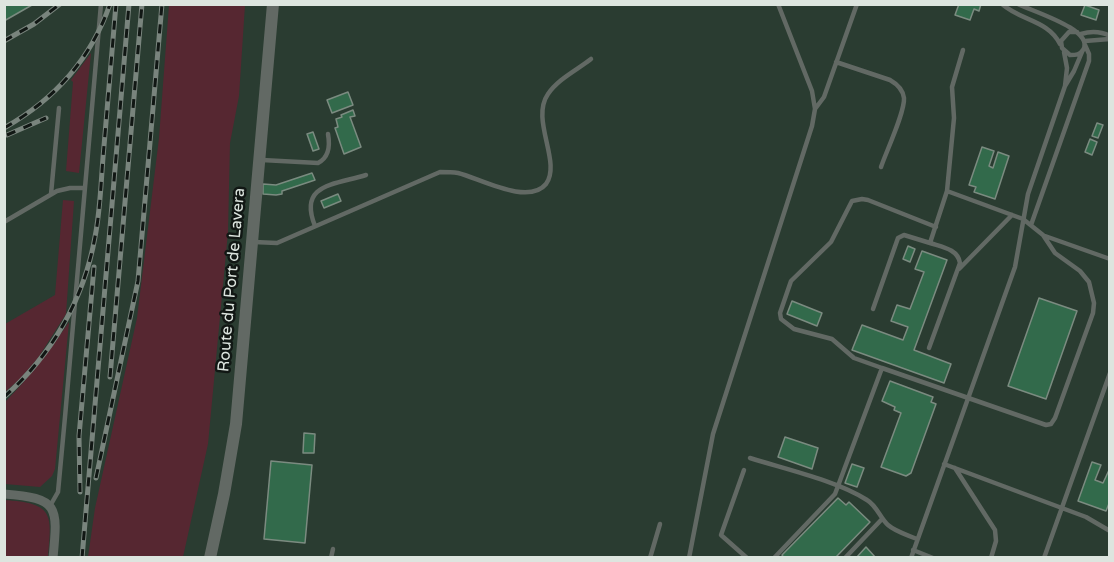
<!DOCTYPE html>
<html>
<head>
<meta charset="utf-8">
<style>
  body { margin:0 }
  #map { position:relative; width:1114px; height:562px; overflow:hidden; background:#243129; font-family:"Varela Round",sans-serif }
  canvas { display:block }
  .frame { position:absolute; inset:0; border:6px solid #dde5df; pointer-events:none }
</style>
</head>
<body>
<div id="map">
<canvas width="1114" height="562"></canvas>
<div class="frame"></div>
</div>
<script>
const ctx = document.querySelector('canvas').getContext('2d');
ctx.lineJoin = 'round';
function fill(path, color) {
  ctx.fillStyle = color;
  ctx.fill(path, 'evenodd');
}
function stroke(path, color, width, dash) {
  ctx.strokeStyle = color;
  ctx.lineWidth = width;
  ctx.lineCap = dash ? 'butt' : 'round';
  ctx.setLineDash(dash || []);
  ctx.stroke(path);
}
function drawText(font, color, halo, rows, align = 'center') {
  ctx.font = font + ' "Varela Round",sans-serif';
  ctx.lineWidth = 5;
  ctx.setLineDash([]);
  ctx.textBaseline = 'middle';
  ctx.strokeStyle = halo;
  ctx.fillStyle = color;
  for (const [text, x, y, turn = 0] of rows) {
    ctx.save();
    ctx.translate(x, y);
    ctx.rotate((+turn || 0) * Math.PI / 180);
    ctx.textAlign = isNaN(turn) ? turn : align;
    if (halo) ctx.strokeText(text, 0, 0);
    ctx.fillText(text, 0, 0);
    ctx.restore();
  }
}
fill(new Path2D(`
  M4 5H1109V557H5Z`), '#2a3c31');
fill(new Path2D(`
  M169 5H245L239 96 230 143 228 232 208 444 183 557H88L95 508 137 318 159 138Z
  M91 53 79 173 66 171 73 82 71 80Z
  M63 200 74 201 66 314 38 358 20 379 5 392V324L55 295Z
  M69 322 55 469 52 476 40 487 5 484V402C30 377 49 351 69 322Z
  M4 500C54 503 52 514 48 557H5Z`), '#562731');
const building = new Path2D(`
  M4 4H32V5L4 21Z
  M959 4H981L979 11 974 9 970 20 955 15Z
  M1085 5 1099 10 1096 20 1081 15Z
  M348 92 353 105 332 113 327 100Z
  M353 110 355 116 350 117 361 147 344 154 335 128 338 127 336 119 342 117 341 115Z
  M1097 123 1103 125 1098 138 1092 136Z
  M313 132 319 149 313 151 307 134Z
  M1090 139 1097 142 1092 155 1085 152Z
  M982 147 994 151 989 166 993 168 998 152 1009 156 995 199 974 192 976 187 969 185Z
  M312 173 315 180 282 191V194L276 195 263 194V184L276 185Z
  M338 194 341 201 324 208 321 201Z
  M908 246 915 249 910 262 903 259Z
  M922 251 947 260 914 350 951 364 944 383 852 350 862 325 903 340 908 327 891 321 897 305 910 309 924 272 915 269Z
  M1039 298 1077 311 1046 399 1008 386Z
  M792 301 822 313 817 326 787 314Z
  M890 381 933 397 931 402 936 404 911 473 906 476 881 467 901 413 894 410 895 407 882 401Z
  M304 433 315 434 314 453H303Z
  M785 437 818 448 812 469 778 457Z
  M271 461 312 465 305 543 264 539Z
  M1092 462 1101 465 1095 480 1103 483 1110 468V501L1106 511 1078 501Z
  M852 464 864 468 857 487 845 483Z
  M838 498 846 505 849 502 870 522 835 558H784L782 555Z
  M866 547 876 558H856Z`);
fill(building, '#326a4b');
stroke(building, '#7b8b80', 1.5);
stroke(new Path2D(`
  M778 4 812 91 815 109
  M1002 4C1021 21 1048 20 1060 44
  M1018 4C1031 11 1096 30 1083 50 1080 55 1076 55 1070 55L1062 48 1061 41 1069 32H1077
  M1081 34C1091 31 1100 31 1110 36
  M1085 41 1110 39
  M1064 52 1067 68 1065 86 1074 71 1082 52
  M836 62 890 80C897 84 903 90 904 98 905 112 886 152 881 167
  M262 160 318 163C330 157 330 145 328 134
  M51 194 59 108
  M4 222 57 191 70 188H85
  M1031 225 1089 61V54L1085 45
  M315 226C298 184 334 185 366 175
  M1045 236 1110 259
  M254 242 277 243 440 172C446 172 452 172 458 173 479 178 528 206 546 184 562 162 530 120 548 94 558 79 577 70 591 59
  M959 269 1012 215
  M873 309 898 238 904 235 930 243
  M929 348 960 263C958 249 942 247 930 243L947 191
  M882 368 854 358 832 339 794 329 781 319 780 313 791 281 831 242 852 201 862 199 868 200 936 227
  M750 458C785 469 838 481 867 500 877 506 880 518 888 525 896 532 908 535 917 539
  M944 464 1086 517 1110 531
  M955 468 995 530 996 541 991 558
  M744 470 721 535 747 558
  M50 506 58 492 65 417 101 4
  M913 550 933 558
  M331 558 333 549
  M650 558 660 524
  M689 558 713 434 812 126 815 109 824 97 857 4
  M774 558 835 494 882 368 1046 425 1051 424 1055 418 1093 313 1094 303 1089 282 1080 271 1055 253 1043 235 1023 219 947 191 954 118 952 87 963 50
  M845 558 882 519
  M911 558 1015 267 1028 194 1065 86
  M1044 558 1110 373`), '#626964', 4.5);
stroke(new Path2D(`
  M4 494C59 498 58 506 53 558`), '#626964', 9);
stroke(new Path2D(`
  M210 558 224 494 236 424 273 4`), '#626964', 12);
const rail = new Path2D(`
  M4 41 34 24 60 4
  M4 128C54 100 91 59 110 4
  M7 135 46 118
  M110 377 142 4
  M4 397C52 355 84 299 95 237 101 207 101 176 104 146 108 99 112 52 116 4
  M96 478 138 281 162 4
  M80 492 79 436 94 267
  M82 558 129 4`);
stroke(rail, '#79847d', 5);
stroke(rail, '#111714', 3, [9]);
drawText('16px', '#dde5df', '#111714', [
  ["Route du Port de Lavera",232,280,-85]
]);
</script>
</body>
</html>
